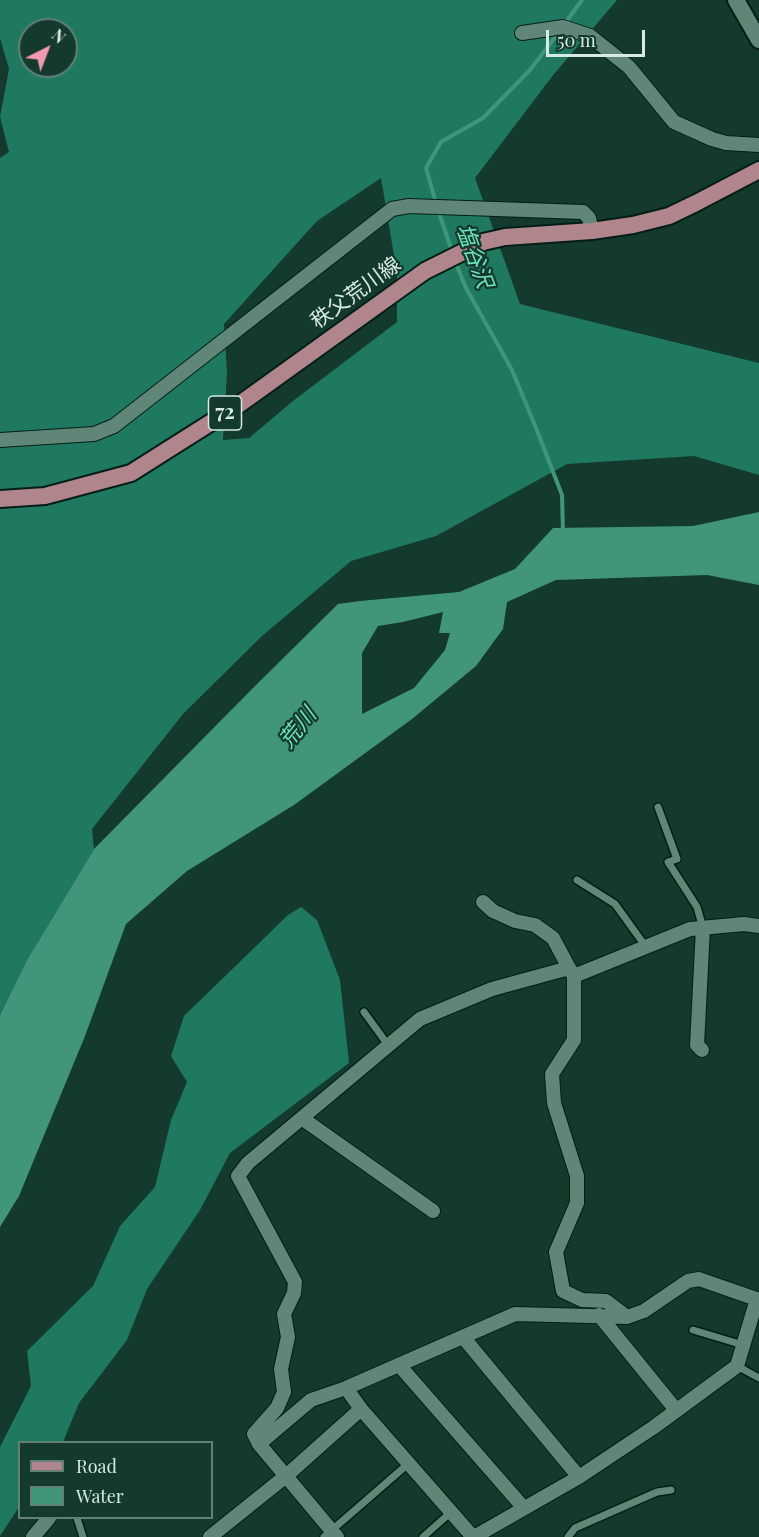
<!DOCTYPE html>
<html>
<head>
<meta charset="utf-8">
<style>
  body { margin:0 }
  #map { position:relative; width:759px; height:1537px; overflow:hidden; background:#14392d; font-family:"Playfair Display",serif }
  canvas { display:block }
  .legend { position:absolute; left:18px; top:1441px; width:195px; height:78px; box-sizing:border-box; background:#14392d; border:2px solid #628076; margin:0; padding:8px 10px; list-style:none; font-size:18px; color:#d7eae3 }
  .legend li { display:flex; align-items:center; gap:12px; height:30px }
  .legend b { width:30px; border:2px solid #628076 }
  .north { position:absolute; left:18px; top:18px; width:60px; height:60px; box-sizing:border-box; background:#14392d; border:2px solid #628076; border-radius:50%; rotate:42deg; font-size:16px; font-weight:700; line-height:24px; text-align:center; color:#d7eae3 }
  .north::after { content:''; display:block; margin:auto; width:21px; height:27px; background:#f29aad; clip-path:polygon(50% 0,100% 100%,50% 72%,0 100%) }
  .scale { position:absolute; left:546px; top:30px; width:99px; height:27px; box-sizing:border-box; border:3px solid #d7eae3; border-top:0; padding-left:8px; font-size:18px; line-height:21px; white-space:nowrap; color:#d7eae3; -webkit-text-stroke:4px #14392d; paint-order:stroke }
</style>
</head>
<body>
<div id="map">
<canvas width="759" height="1537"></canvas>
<ul class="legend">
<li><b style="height:8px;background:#b0858c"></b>Road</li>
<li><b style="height:16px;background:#40957b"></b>Water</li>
</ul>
<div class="north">N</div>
<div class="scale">50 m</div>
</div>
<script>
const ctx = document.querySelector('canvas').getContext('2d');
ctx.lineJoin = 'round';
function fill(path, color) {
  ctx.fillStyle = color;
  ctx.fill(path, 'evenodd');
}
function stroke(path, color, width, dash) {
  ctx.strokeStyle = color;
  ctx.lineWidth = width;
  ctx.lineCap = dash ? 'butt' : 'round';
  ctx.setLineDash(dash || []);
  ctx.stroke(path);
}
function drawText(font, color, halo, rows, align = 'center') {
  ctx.font = font + ' "Playfair Display","Noto Sans JP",serif';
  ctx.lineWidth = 4.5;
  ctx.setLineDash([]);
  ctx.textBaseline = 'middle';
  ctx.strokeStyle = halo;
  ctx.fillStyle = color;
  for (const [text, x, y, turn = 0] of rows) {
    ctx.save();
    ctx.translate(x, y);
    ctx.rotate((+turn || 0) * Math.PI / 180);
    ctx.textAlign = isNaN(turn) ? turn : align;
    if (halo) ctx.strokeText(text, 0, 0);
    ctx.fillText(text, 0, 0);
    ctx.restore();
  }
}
fill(new Path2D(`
  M0 0H617L554 74 475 178 520 304 759 363V475L694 456 567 464 436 536 351 561 262 636 183 714 92 829 94 849 27 960 0 1015V158L9 152 0 117 9 69 0 38ZM30 30H66V66H30ZM381 178 397 273V322L293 401 249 438 223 440 227 372 224 324 317 221Z
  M301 907 317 920 340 980 349 1063 230 1153 200 1210 147 1289 127 1340 79 1403 63 1442H20L19 1507 0 1536V1447L31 1386 27 1351 93 1286 120 1226 155 1187 171 1120 187 1082 171 1056 184 1016 288 915Z`), '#1f7960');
fill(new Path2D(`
  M759 512V585L707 575 556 580 507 602 503 629 476 666 412 719 294 805 187 871 126 924 85 1036 19 1196 0 1227V1015L27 960 94 849 253 688 338 604 360 601 459 592 515 569 553 528 693 526ZM443 612 439 633H450L445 650 414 688 362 714V653L378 626 403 622Z`), '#40957b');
stroke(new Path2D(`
  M565 23 582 0
  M436 203 426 168 441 142 483 118 530 70 559 32
  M438 210 453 254
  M455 261 466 288 512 370 536 428 562 495 563 533`), '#40957b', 4);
const service = new Path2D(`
  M658 807 677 859 668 862 697 907 703 928
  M577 880 615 904 646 947
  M364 1012 388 1045
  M693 1330 743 1345
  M737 1366 759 1378
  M77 1518 83 1537
  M324 1537 408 1464
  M423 1537 450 1513
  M568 1537 575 1528 657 1492 671 1490`);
const minor = new Path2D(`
  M522 33 563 27 590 36 629 67 674 122 712 139 726 143 759 145
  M0 440 94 434 114 426 392 209 409 206 583 212 589 218 592 231
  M483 902 493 911 515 921 535 925 553 938 569 968
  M702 1050 697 1045 703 928
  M303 1119 433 1211
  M599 1315 676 1410
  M627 1317 606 1301 582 1300 563 1291 556 1252 577 1203V1176L554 1103 552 1074 574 1040V976L690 929 744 924 759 926
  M463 1337 579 1477
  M399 1365 523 1507
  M346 1388 361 1409 473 1537
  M259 1444 254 1434 277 1408 284 1392 281 1369 288 1337 284 1314 294 1293 295 1282 238 1176 248 1163 420 1019 492 989 569 968 574 976
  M33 1537 49 1518
  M210 1537 286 1476 361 1409
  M337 1537 259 1444 311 1400 346 1388 515 1314 627 1317 644 1311 688 1281 699 1279 759 1300
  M474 1537 579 1477 654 1427 737 1366 757 1299`);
const tertiary = new Path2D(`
  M736 0 759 40`);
const primary = new Path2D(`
  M0 499 45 496 131 473 237 406 425 271 483 242 505 237 592 231 633 225 669 216 696 203 759 170`);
stroke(service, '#031e16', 10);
stroke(minor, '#031e16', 16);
stroke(tertiary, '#031e16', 20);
stroke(primary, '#031e16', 20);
stroke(service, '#608678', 7);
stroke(minor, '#608678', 14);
stroke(tertiary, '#608678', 16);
stroke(primary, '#b0858c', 16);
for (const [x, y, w] of [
  [225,413,33]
]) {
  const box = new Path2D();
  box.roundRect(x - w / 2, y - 17, w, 34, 4.5);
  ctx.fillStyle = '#14392d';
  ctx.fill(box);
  stroke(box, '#d7eae3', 1.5);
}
drawText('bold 20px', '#d7eae3', null, [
  ["72",225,413]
]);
drawText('21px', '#d7eae3', '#14392d', [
  ["秩父荒川線",356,293,-36]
]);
drawText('italic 22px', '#6ce4be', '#14392d', [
  ["塩谷沢",474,256,70],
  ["荒川",298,728,-51]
]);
</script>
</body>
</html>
